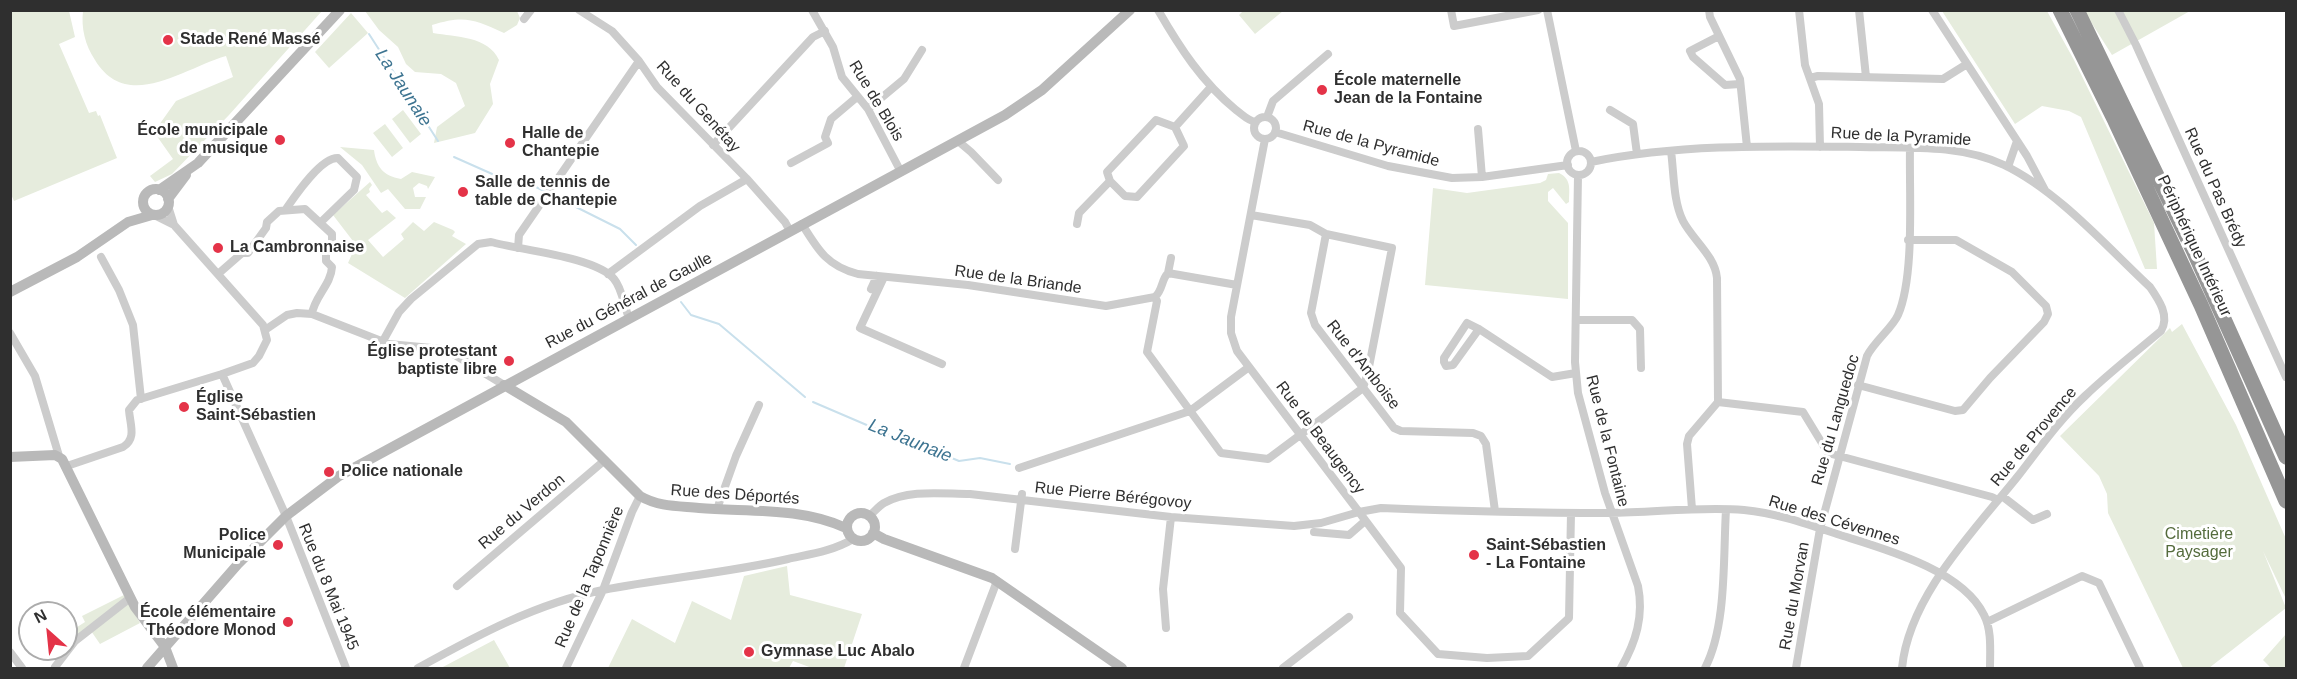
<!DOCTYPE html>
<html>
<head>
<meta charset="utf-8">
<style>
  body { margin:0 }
  #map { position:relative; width:2297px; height:679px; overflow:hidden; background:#fff; font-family:Helvetica,sans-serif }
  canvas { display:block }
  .frame { position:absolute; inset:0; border:12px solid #2f2f2f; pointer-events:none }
  .north { position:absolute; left:18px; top:601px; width:60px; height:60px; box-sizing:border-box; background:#fff; border:2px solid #acacac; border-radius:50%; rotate:333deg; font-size:16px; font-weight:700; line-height:24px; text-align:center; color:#2f2f2f }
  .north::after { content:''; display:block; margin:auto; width:21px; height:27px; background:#e43348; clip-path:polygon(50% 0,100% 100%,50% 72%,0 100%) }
</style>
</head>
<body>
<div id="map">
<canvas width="2297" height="679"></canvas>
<div class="frame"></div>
<div class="north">N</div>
</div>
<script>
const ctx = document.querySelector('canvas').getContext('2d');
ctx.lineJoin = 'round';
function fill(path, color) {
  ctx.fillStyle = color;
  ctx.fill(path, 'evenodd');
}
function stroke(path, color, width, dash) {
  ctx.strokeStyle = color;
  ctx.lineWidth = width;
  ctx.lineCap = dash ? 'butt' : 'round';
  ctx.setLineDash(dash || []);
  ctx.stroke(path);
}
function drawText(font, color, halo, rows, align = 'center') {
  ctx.font = font + ' Helvetica,sans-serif';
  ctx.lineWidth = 6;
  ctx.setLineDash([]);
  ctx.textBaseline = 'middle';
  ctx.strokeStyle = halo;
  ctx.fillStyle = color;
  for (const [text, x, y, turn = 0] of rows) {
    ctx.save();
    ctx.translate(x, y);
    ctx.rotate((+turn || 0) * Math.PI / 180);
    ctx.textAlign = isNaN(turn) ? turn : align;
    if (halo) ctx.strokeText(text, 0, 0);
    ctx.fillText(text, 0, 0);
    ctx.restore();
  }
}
fill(new Path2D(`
  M1244 10H1283V11L1255 34 1239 15Z
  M10 11H69L75 37 59 44 89 113 96 111 98 116 100 115 117 158 14 201 10 192Z
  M83 11V10L322 11 229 115 172 174 155 182 150 176 173 159 154 132 176 101 233 77 226 56C184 68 127 113 95 60 85 45 81 28 83 11Z
  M365 11H517L520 18 517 25 504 33C474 19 464 15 432 25L433 33C456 37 488 36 499 60L490 84 493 104 475 133 434 143 437 127 465 106 456 83 441 74 415 72 406 64 398 47 379 30Z
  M1942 11H2047L2074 60 2154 223 2157 269H2145L2081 117 2069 111 2042 106 2015 124Z
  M2084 11H2190L2112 55Z
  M351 13 368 33 329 68 315 52Z
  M403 110 421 134 410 143 392 119Z
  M385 124 403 148 392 157 373 133Z
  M340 147 374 150C376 166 383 176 401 179L412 172 435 177 428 189 427 186 419 183 413 188 415 197H426L420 209H405L388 189 381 193 362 165Z
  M1559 173C1572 179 1569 190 1569 202L1566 204 1553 188 1548 192V201L1568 223V299L1425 285 1433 188 1467 193 1540 183 1546 180 1548 174Z
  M370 182 372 185 369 189 370 192 366 195 382 213 387 210 396 218 368 240 383 257 404 239 401 234 413 222 424 231 434 222 453 230 455 232 452 236 466 244 405 298 348 263 356 245 333 215Z
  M2182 324 2236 425 2286 539V599L2263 551 2286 608 2209 668H2183L2108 513 2107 494 2099 476 2060 436 2170 328 2172 332Z
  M787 566 790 595 862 614 844 668H812L793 661 789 668H608L632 619 675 643 692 601 731 620 744 576Z
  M124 595 140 623 100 644 89 628 76 638 71 631 85 622 82 616Z
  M2286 634V668H2271L2263 660Z
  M494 640 510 668H441Z`), '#e6ecdd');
stroke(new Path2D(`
  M369 34 438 141
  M454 157 517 185 536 187 544 191
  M552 195 620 229 636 245
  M681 302 691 315 719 324 805 397
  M813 402 897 438 901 437 959 461 980 458 1010 464`), '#c9e0ec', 2);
stroke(new Path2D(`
  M579 10 612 31 639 61 657 87 747 179 785 222 790 231
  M812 10 833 47 842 77 868 109 901 172
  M1158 10C1180 48 1202 82 1236 110 1243 115 1248 121 1256 122
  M1451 10 1454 26 1538 10
  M1547 10 1576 151
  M1709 10 1710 17 1740 79 1747 147
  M1799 10 1805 65 1819 104 1820 147
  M1859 10 1866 77
  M1932 10 2027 156 2045 190
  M2118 10 2136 45 2286 377
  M524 19 531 10
  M1719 36 1690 51 1693 57 1725 85 1740 84
  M1810 78 1818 76 1943 79 1967 64
  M868 109 904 79 922 50
  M1610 110 1633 124 1637 154
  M1267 117 1273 101 1328 54
  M1254 128a11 11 0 1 1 22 0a11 11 0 1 1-22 0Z
  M1156 120 1175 127 1184 146 1137 197 1125 196 1110 181 1107 172Z
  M1175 127 1211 87
  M1478 129 1482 177
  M1275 132 1388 166 1452 178 1482 177 1568 165
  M1265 139 1231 317V333L1237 351 1359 512 1381 508C1457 511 1533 513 1608 513 1654 513 1699 506 1744 510 1776 513 1807 524 1837 534 1881 548 1962 569 1984 615 1992 630 1990 651 1990 668
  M958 141 971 152 998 180
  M713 145 813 37 825 31
  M1567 163a12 12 0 1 1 24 0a12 12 0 1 1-24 0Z
  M1671 151C1674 173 1673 201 1683 221 1693 240 1715 256 1717 278L1718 402 1689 436 1687 444 1692 509
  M1591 162C1679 144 1771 146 1860 147 1908 148 1960 144 2004 165 2058 191 2106 246 2150 287 2159 300 2170 316 2161 331 2136 352 2109 373 2085 396 2060 419 2039 449 2018 476 1974 531 1909 596 1902 668
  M791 163 828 143 825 137 831 119 857 97
  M2008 167 2017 141
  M1578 175 1575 362 1578 393 1605 493 1638 586C1644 616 1636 642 1621 668
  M286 209C295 196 321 157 338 158L357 177 354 190 321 222
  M154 215 174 225
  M1251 215 1310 225 1326 234 1311 313 1315 325 1394 428 1401 431 1473 433 1481 436 1486 444 1495 511
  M802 224C818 250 827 266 858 274L968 285 1106 306 1155 297
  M1077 224 1079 213 1110 181
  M518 248 519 235 639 61
  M101 257 119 290 133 325 141 399
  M1168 273 1171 258
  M218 274 242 253H248L266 228 267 222 279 211 305 209 332 234V243L326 250V261L332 267C331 285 314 297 312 314
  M608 274 700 206 747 179
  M884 277 860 328 942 364
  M871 289 877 276
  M1155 297 1157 301 1147 352 1221 453 1268 459 1363 388 1368 372 1392 248 1326 234
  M1155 297C1163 290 1161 280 1168 273L1237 285
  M1576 320H1632L1640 329 1641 368
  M1479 329 1453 365 1446 366 1444 362V358L1467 323 1479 329 1552 377 1576 373
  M265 330 287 315 297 313 312 314 389 344 442 349 455 355 504 385
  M10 333 35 376 59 456
  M383 341 399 312 411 299 478 244 491 242C520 250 596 257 614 279 622 288 624 306 629 318
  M222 374 286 516 346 668
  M1858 385 1955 411 1963 410 1990 378 2044 322 2048 314 2046 306 2012 272 1956 240H1908
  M1718 402 1803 412 1828 453 1992 497 1998 500
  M67 466 123 447C137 438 130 425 129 410L137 400 222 374 253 363 259 356 267 340 263 325 174 225 168 206
  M1019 468 1190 411 1249 367
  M2002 496 2033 520 2047 514
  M717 509 736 456 759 405
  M869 516C874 512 879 506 884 503 909 489 943 494 970 494L1171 517 1294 526 1321 523 1359 512 1401 568 1400 613 1438 654 1487 658 1528 656 1569 618 1571 513
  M1314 532 1349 535 1365 521
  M1015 549 1022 494
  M457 586 605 460
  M1987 622 2082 576 2099 583 2140 668
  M1166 628 1163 589 1171 517
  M10 652 22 668
  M55 667 75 641 130 598
  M418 668C476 636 537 603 603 590 665 578 727 573 788 559 811 554 833 551 853 539
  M566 668 603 590 632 512 640 496
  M964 668 997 581
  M1283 668 1349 617
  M1705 668C1727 626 1723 557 1726 510
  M1796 668 1820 529 1867 356C1874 342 1893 327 1898 315 1915 276 1909 193 1910 148`), '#ccc', 8);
stroke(new Path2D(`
  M143 202a13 13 0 1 1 26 0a13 13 0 1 1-26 0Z
  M159 190 198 163 340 10
  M168 199 186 175
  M10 292 77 257 128 222 152 215
  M504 385 566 422 640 496C659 507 678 506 699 508 749 512 800 507 846 528
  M10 457 55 455 62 459 135 607 165 647 173 668
  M847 527a14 14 0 1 1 28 0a14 14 0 1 1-28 0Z
  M873 533 884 539 992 578 1122 668
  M147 668 238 564 286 516 339 476 1005 115 1042 90 1130 10`), '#b9b9b9', 10);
stroke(new Path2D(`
  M2060 10 2115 121 2201 305 2286 501
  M2077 10 2193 250 2286 457`), '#969696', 15);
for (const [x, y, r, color] of [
  [168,40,6,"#e43348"],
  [1322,90,6,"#e43348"],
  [280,140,6,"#e43348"],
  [510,143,6,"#e43348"],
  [463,192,6,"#e43348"],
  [218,248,6,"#e43348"],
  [509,361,6,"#e43348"],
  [184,407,6,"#e43348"],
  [329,472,6,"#e43348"],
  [278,545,6,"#e43348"],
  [1474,555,6,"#e43348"],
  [288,622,6,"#e43348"],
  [749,652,6,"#e43348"]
]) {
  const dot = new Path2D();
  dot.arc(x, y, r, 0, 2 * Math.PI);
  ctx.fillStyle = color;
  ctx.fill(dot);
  stroke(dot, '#fff', 2);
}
drawText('bold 16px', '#2f2f2f', '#fff', [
  ["Stade René Massé",180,40],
  ["École maternelle",1334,81],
  ["Jean de la Fontaine",1334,99],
  ["École municipale",268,131,"right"],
  ["de musique",268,149,"right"],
  ["Halle de",522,134],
  ["Chantepie",522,152],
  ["Salle de tennis de",475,183],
  ["table de Chantepie",475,201],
  ["La Cambronnaise",230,248],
  ["Église protestant",497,352,"right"],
  ["baptiste libre",497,370,"right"],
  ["Église",196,398],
  ["Saint-Sébastien",196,416],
  ["Police nationale",341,472],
  ["Police",266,536,"right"],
  ["Municipale",266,554,"right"],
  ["Saint-Sébastien",1486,546],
  ["- La Fontaine",1486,564],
  ["École élémentaire",276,613,"right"],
  ["Théodore Monod",276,631,"right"],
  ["Gymnase Luc Abalo",761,652]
], 'left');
drawText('16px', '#2f2f2f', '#fff', [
  ["Rue de Blois",876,101,59],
  ["Rue du Genétay",698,107,48],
  ["Rue de la Pyramide",1901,137,3],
  ["Rue de la Pyramide",1371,144,15],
  ["Rue du Pas Brédy",2215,188,66],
  ["Périphérique Intérieur",2194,246,65],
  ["Rue de la Briande",1018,280,8],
  ["Rue du Général de Gaulle",629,301,-28],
  ["Rue d'Amboise",1363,365,52],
  ["Rue du Languedoc",1836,420,-74],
  ["Rue de Provence",2034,437,-50],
  ["Rue de Beaugency",1320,438,53],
  ["Rue de la Fontaine",1607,441,76],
  ["Rue des Déportés",735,495,4],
  ["Rue Pierre Bérégovoy",1113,496,6],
  ["Rue du Verdon",522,512,-40],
  ["Rue des Cévennes",1834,521,17],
  ["Rue de la Taponnière",590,577,-67],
  ["Rue du 8 Mai 1945",328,587,68],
  ["Rue du Morvan",1795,596,-80]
]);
drawText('16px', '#546b3c', '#fff', [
  ["Cimetière",2199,535],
  ["Paysager",2199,553]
]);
drawText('italic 18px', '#3d7491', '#fff', [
  ["La Jaunaie",403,88,57],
  ["La Jaunaie",910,441,22]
]);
</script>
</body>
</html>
